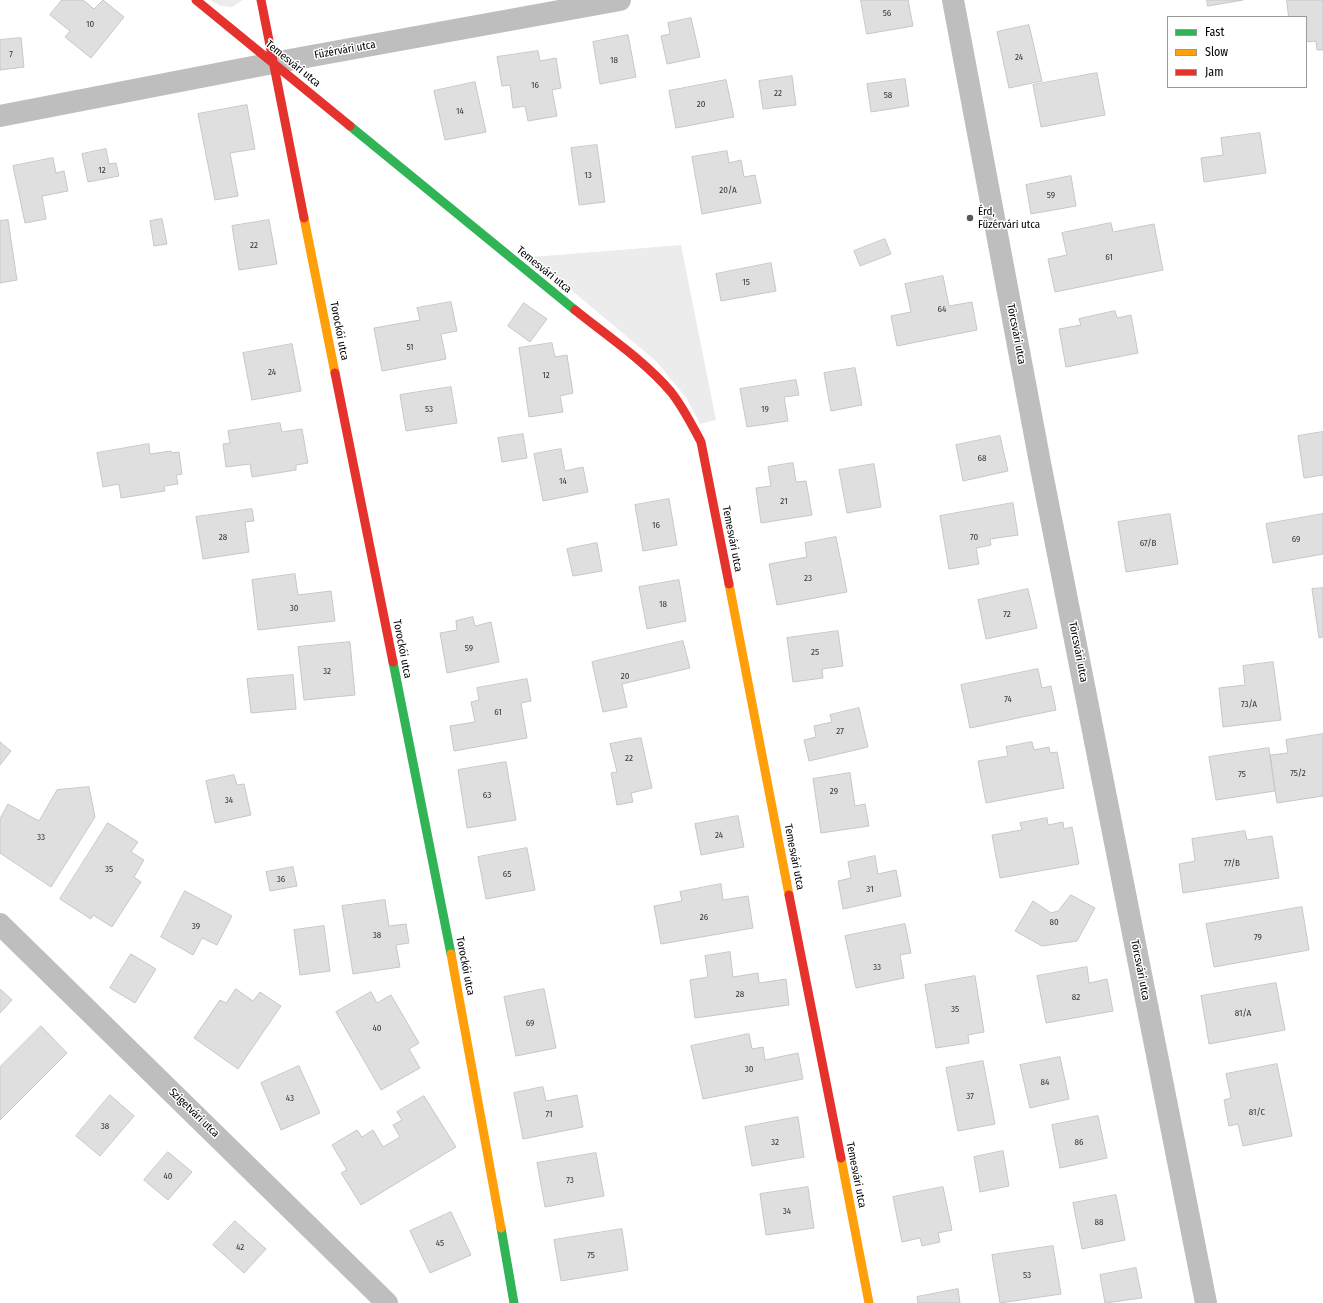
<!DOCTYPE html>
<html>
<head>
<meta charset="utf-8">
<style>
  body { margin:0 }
  #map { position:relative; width:1323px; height:1303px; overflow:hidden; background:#fff; font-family:"Fira Sans Condensed",sans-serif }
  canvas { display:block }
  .legend { position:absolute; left:1167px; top:16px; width:140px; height:72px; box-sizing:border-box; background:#fff; border:1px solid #999; margin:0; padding:5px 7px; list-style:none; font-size:12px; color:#000 }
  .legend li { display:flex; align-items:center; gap:8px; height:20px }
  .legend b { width:20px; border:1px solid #999 }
</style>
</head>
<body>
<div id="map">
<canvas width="1323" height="1303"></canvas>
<ul class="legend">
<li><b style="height:5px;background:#30b455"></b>Fast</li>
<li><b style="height:5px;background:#ff9f0a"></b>Slow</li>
<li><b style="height:5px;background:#e5322d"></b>Jam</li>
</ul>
</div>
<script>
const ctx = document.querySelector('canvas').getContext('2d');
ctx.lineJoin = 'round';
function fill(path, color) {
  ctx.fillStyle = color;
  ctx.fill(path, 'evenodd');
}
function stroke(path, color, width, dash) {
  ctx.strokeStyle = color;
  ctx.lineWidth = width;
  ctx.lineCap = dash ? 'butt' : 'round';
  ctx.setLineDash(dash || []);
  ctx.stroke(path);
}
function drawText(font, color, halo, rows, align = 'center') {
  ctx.font = font + ' "Fira Sans Condensed",sans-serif';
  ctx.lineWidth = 3;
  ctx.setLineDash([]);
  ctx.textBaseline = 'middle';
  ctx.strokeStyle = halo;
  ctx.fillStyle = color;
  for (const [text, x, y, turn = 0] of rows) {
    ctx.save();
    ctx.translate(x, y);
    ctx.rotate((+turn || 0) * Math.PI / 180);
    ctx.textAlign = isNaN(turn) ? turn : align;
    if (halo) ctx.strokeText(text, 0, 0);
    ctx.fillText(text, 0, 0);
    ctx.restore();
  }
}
fill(new Path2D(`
  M210 0H243L232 7 221 6Z
  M681 245 716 420 700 424 687 399 657 362 532 257Z`), '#ececec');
const building = new Path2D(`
  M62 0H83L94 9 103 0 124 17 91 58 65 37 70 31 50 15Z
  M861 0H908L913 26 867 34Z
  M1207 0H1243L1208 6Z
  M1287 0H1323V50H1317L1316 41 1306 42V17H1289Z
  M691 18 700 57 667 64 661 36 670 34 668 23Z
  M1029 25 1042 81 1009 88 997 32Z
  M628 35 636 77 600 84 593 42Z
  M21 38 24 67 0 70V40Z
  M538 51 540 61 556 58 561 88 552 90 557 116 528 121 525 106 513 108 510 85 502 86 497 57Z
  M1097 73 1105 115 1041 127 1033 85Z
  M792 76 796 105 763 109 759 81Z
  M905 79 909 106 871 112 867 84Z
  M726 80 734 117 676 128 669 91Z
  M475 82 486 132 445 140 434 91Z
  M247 105 255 149 230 153 238 196 215 200 198 114Z
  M1260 133 1266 173 1204 182 1201 158 1223 155 1221 138Z
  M597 145 605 202 579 205 571 148Z
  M106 149 109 164 116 163 119 176 88 182 82 154Z
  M727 151 729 163 741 160 744 177 755 175 761 203 702 214 692 157Z
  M53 158 56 173 64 171 68 191 42 196 46 219 25 223 13 166Z
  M1071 176 1076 206 1031 214 1026 185Z
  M162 219 167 244 154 246 150 221Z
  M8 220 17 280 0 283V221Z
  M269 220 277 264 239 270 232 226Z
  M1111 223 1113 232 1154 224 1163 270 1055 292 1048 259 1067 255 1062 233Z
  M885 239 891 254 860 266 854 251Z
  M771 263 776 291 721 301 716 274Z
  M943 276 949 306 972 302 977 330 897 346 891 316 911 312 905 284Z
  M451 302 457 331 441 334 446 359 382 371 374 328 420 320 417 308Z
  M524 303 547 319 530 342 508 326Z
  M1115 311 1117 318 1131 315 1138 353 1066 367 1059 329 1081 325 1079 319Z
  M552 343 555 357 567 355 573 393 560 396 563 412 529 417 519 348Z
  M292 344 301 391 252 400 243 353Z
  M855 368 862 405 831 411 824 373Z
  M796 380 799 395 784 397 788 421 747 427 740 389Z
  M451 387 457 423 406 431 400 395Z
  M280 423 282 432 302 429 308 463 296 465V470L252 477 250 464 226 467 223 444 230 443 228 431Z
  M1323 432V475L1304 478 1298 436Z
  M523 434 527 458 502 462 498 438Z
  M1000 436 1008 471 963 481 956 445Z
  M149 444 150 454 171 451 172 453 179 452 182 474 176 475 178 484 164 486 165 491 121 498 119 484 103 487 97 453Z
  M561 449 565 471 583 467 588 492 543 501 534 454Z
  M793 463 796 482 806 481 812 515 761 523 756 488 771 486 768 467Z
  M874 464 881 507 847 513 839 470Z
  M669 499 677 545 643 551 635 505Z
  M1013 503 1018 535 990 539 991 545 976 548 979 564 949 569 940 516Z
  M252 509 254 521 245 522 249 552 203 559 196 517Z
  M1170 514 1178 564 1126 572 1118 522Z
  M1323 514V554L1273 563 1266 524Z
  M836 537 847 592 777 605 769 564 807 557 805 543Z
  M597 543 602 571 573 576 567 549Z
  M295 574 298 595 331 591 335 621 258 630 252 580Z
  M679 580 686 621 647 629 639 587Z
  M1323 588V637L1319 638 1312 589Z
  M1028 589 1037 628 986 639 978 600Z
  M473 617 475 626 491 622 499 662 447 673 440 633 457 630 456 621Z
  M838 631 843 666 822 669 823 678 793 682 787 638Z
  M683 641 690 668 622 684 627 707 603 712 592 662Z
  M350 642 355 695 304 700 298 647Z
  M1273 662 1281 720 1223 727 1219 688 1245 685 1243 666Z
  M1038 669 1042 688 1051 686 1056 710 970 728 961 685Z
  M293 675 296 709 251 713 247 679Z
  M527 679 531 701 521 703 527 738 454 751 450 726 475 722 471 702 479 700 477 688Z
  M859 708 868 747 809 761 804 740 816 737 814 726 832 722 830 715Z
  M1323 734V796L1277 803 1270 755 1288 753 1286 740Z
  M641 738 652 788 631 793 633 802 617 805 611 773 617 772 610 744Z
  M0 742 11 751 0 765Z
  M1032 742 1034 750 1049 747 1050 753 1057 752 1064 788 986 803 978 761 1008 756 1006 747Z
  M1269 748 1275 791 1216 800 1209 757Z
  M506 762 516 820 467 828 458 770Z
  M850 773 855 806 865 804 869 826 821 833 813 779Z
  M234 775 237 785 244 784 251 815 215 823 206 781Z
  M89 787 95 817 51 887 0 853V819L8 804 39 821 57 790Z
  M738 816 744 847 701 855 695 824Z
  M1047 818 1048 825 1063 822 1064 829 1072 827 1079 864 1000 878 992 835 1022 830 1020 823Z
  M108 823 138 842 131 852 144 860 134 877 141 882 112 927 93 915 91 919 60 899Z
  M1245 831 1247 840 1272 836 1279 878 1183 893 1179 864 1195 861 1192 839Z
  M527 848 535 890 486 899 478 857Z
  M875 856 878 874 896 870 901 896 843 909 838 881 851 878 848 862Z
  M293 867 297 886 270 891 266 872Z
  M721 884 723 900 748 896 753 928 661 944 654 906 682 901 680 892Z
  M185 891 232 916 217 945 202 938 193 955 161 937Z
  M1071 895 1095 908 1077 941 1042 946 1015 931 1033 901 1051 913 1058 911Z
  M385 900 389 926 406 924 409 943 396 945 400 967 353 974 342 906Z
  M1302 907 1309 950 1214 967 1206 924Z
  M905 924 911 953 900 955 904 978 856 988 845 936Z
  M324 926 330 971 300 975 294 930Z
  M730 952 733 977 758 973 759 983 786 979 789 1005 695 1018 690 980 708 977 705 956Z
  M131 954 156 969 135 1003 110 988Z
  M1087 967 1089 983 1107 979 1113 1011 1046 1023 1037 976Z
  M975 976 984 1032 968 1035 969 1043 936 1048 925 985Z
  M1276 983 1285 1030 1209 1044 1201 996Z
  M0 989 12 1000 0 1013Z
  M236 989 253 1001 260 992 281 1006 238 1069 194 1038 220 1000 226 1003Z
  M544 989 556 1048 516 1056 504 997Z
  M371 992 377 1003 391 995 419 1043 409 1049 420 1068 381 1090 336 1012Z
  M41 1026 67 1053 0 1120V1067Z
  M749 1034 752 1049 763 1047 765 1060 798 1053 803 1079 703 1099 691 1046Z
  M1060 1057 1069 1099 1030 1108 1020 1065Z
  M983 1061 995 1124 958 1131 946 1068Z
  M1277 1064 1292 1136 1243 1146 1238 1124 1229 1126 1224 1100 1231 1098 1226 1074Z
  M299 1066 320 1113 281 1130 261 1083Z
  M543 1087 546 1101 577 1095 583 1127 523 1139 514 1093Z
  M110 1095 134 1116 100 1156 76 1136Z
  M424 1096 456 1147 361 1205 341 1173 347 1170 332 1145 357 1130 362 1137 373 1130 383 1147 400 1137 393 1125 402 1120 397 1112Z
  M1098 1116 1107 1158 1060 1168 1052 1125Z
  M798 1117 804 1157 752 1166 745 1127Z
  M1003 1151 1009 1186 980 1192 974 1157Z
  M168 1152 192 1172 168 1200 144 1180Z
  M596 1153 604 1196 545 1207 537 1163Z
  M808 1187 814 1228 766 1235 760 1194Z
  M943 1187 952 1230 938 1233 940 1242 922 1246 920 1238 902 1242 893 1197Z
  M1116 1195 1125 1240 1082 1249 1073 1203Z
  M451 1212 471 1255 430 1273 410 1231Z
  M235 1221 266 1249 244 1273 213 1245Z
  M622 1229 628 1270 561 1281 554 1240Z
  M1053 1246 1061 1294 1000 1303 992 1255Z
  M1136 1268 1142 1298 1105 1303 1100 1275Z
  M958 1289 960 1303H918L917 1297Z`);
fill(building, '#dfdfdf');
stroke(building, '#c7c7c7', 1);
stroke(new Path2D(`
  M953 0 1041 468 1206 1303
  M0 116 273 63 620 0
  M0 924 387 1303`), '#bebebe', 22);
stroke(new Path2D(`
  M350 126 575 310
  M393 662 451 954
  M501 1228 514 1303`), '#30b455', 9);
stroke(new Path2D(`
  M304 218 335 373
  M729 584 789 895
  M451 954 501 1228
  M841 1158 869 1303`), '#ff9f0a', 9);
stroke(new Path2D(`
  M196 0 350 126
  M261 0 304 218
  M575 310C606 335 645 361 671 392 683 407 692 425 701 442L729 584
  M335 373 393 662
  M789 895 841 1158`), '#e5322d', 9);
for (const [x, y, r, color] of [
  [970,218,4,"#595959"]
]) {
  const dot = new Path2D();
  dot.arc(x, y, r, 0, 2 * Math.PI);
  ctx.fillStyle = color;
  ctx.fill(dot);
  stroke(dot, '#fff', 1.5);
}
drawText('9px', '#383838', null, [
  ["56",887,13],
  ["10",90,24],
  ["7",11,54],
  ["24",1019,57],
  ["18",614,60],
  ["16",535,85],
  ["22",778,93],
  ["58",888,95],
  ["20",701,104],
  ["14",460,111],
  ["12",102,170],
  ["13",588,175],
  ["20/A",728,190],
  ["59",1051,195],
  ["22",254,245],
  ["61",1109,257],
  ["15",746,282],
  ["64",942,309],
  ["51",410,347],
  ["24",272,372],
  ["12",546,375],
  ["53",429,409],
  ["19",765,409],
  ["68",982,458],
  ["14",563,481],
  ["21",784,501],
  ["16",656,525],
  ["28",223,537],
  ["70",974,537],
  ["69",1296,539],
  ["67/B",1148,543],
  ["23",808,578],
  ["18",663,604],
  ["30",294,608],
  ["72",1007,614],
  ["59",469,648],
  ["25",815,652],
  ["32",327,671],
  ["20",625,676],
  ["74",1008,699],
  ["73/A",1249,704],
  ["61",498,712],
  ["27",840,731],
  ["22",629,758],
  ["75/2",1298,773],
  ["75",1242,774],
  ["29",834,791],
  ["63",487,795],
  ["34",229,800],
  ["24",719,835],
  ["33",41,837],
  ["77/B",1232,863],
  ["35",109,869],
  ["65",507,874],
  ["36",281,879],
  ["31",870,889],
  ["26",704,917],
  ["80",1054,922],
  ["39",196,926],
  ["38",377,935],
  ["79",1258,937],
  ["33",877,967],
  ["28",740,994],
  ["82",1076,997],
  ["35",955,1009],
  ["81/A",1243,1013],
  ["69",530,1023],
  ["40",377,1028],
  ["30",749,1069],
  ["84",1045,1082],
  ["37",970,1096],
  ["43",290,1098],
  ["81/C",1257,1112],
  ["71",549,1114],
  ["38",105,1126],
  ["32",775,1142],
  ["86",1079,1142],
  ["40",168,1176],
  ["73",570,1180],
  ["34",787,1211],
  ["88",1099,1222],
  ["45",440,1243],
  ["42",240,1247],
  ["75",591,1255],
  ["53",1027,1275]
]);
drawText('11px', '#000', '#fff', [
  ["Füzérvári utca",345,50,-10],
  ["Temesvári utca",293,64,39],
  ["Temesvári utca",544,270,39],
  ["Torockói utca",339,331,79],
  ["Törcsvári utca",1016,334,79],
  ["Temesvári utca",732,539,79],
  ["Torockói utca",402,649,79],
  ["Törcsvári utca",1078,652,79],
  ["Temesvári utca",794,857,79],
  ["Torockói utca",465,966,79],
  ["Törcsvári utca",1140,970,79],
  ["Szigetvári utca",194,1113,44],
  ["Temesvári utca",856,1175,79]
]);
drawText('11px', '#000', '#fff', [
  ["Érd,",978,212],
  ["Füzérvári utca",978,225]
], 'left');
</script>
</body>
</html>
